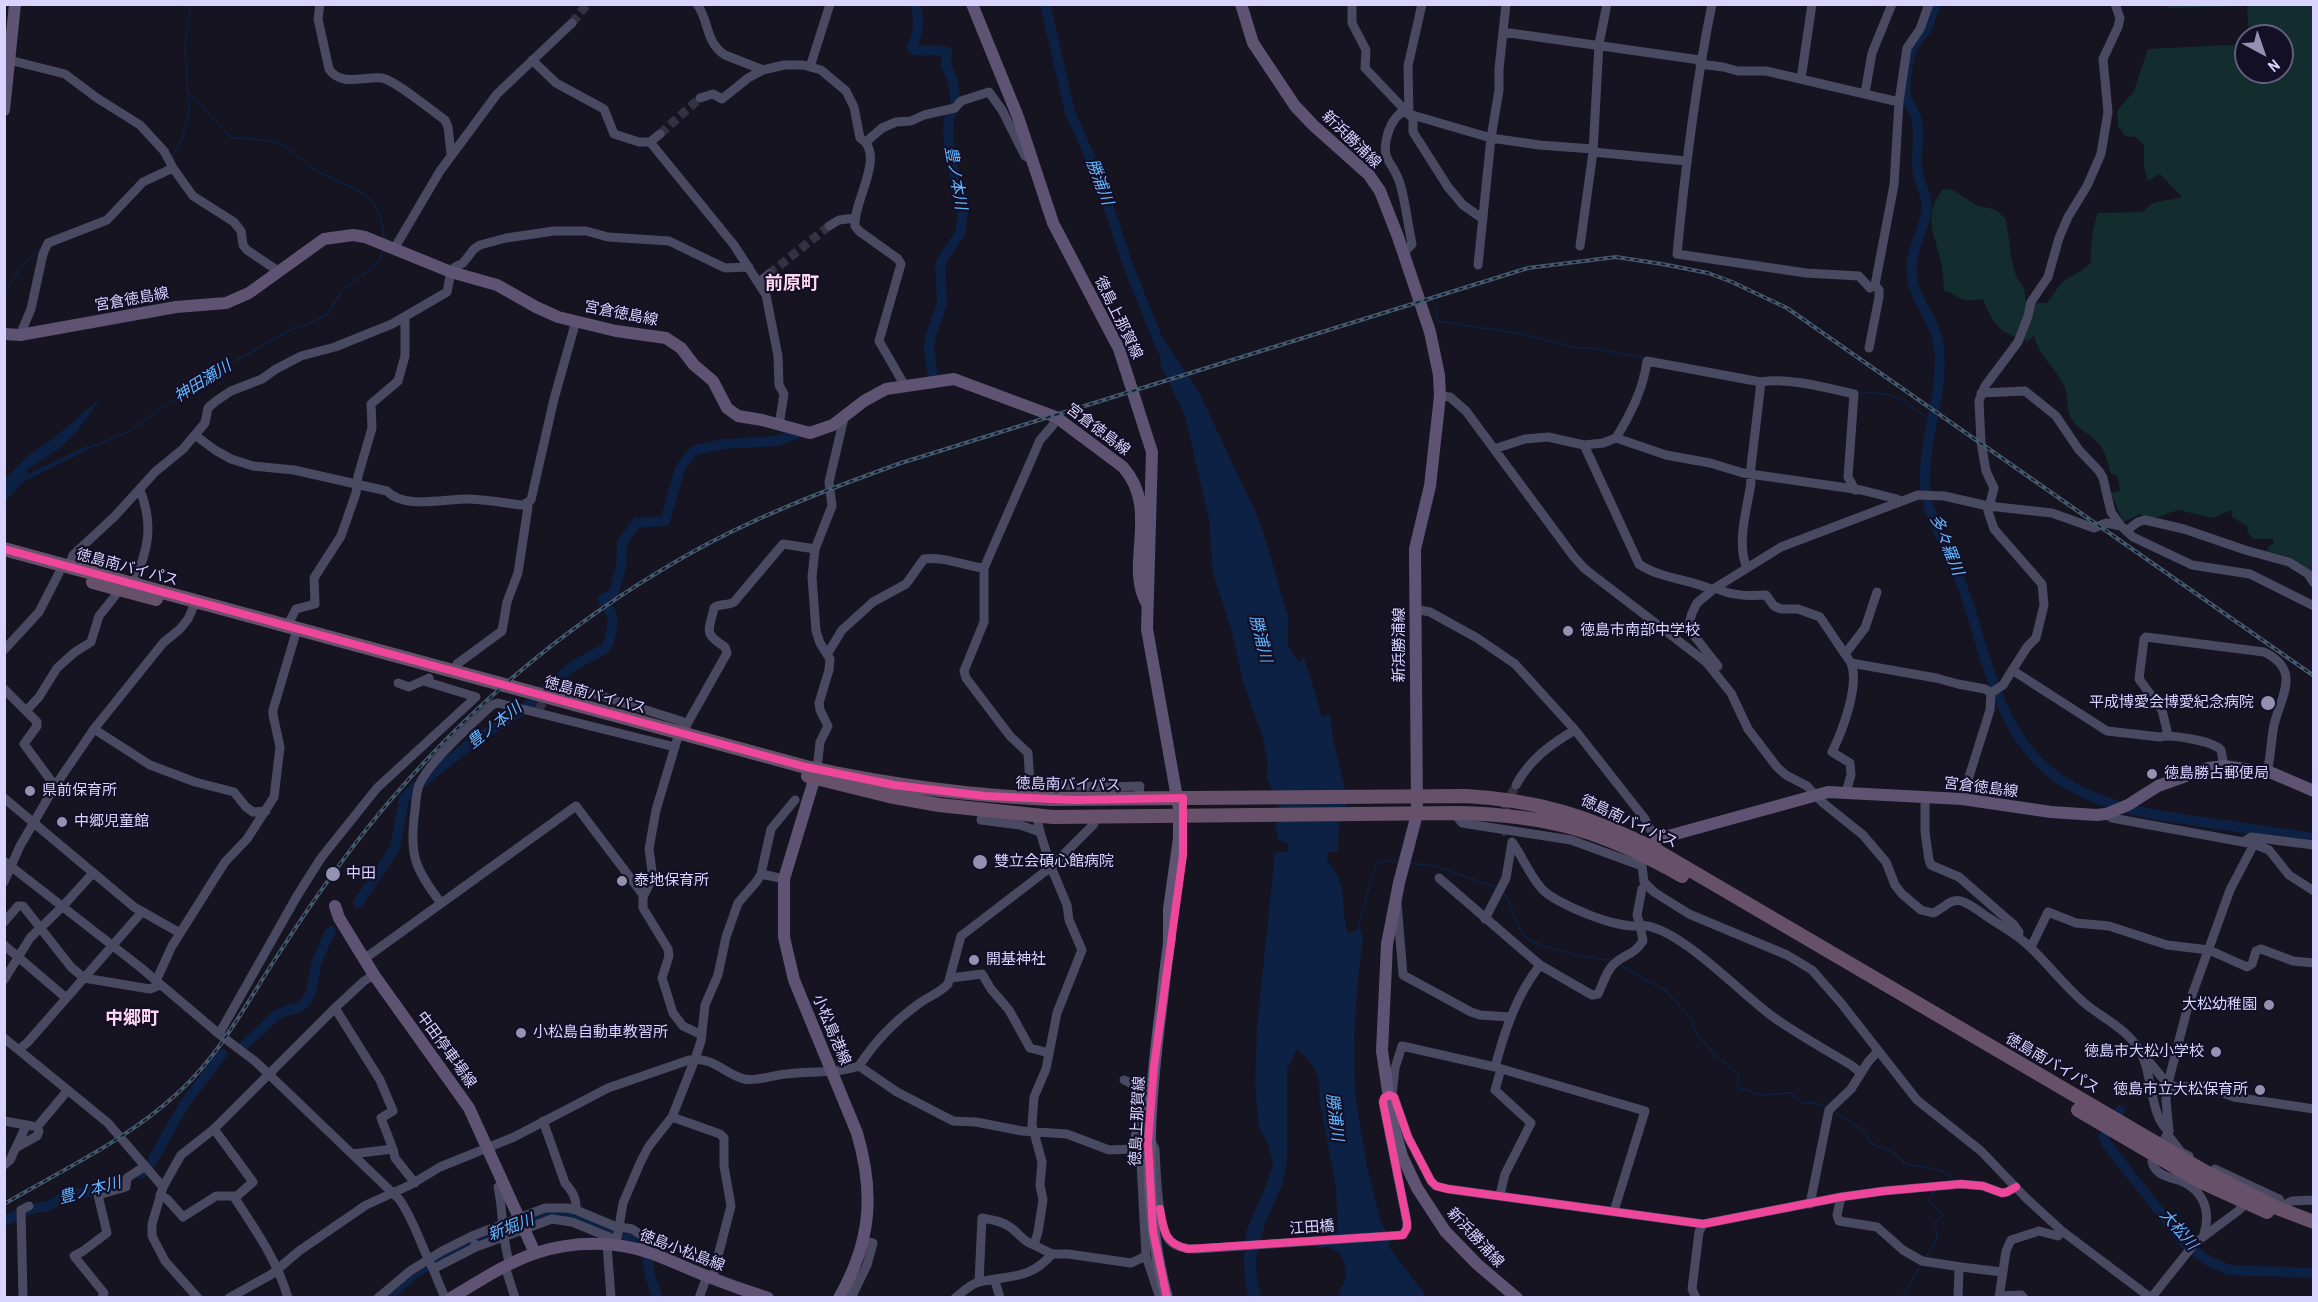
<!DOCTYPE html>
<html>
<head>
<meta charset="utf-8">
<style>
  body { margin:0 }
  #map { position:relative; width:2318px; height:1302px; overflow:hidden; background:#161421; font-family:"Archivo Narrow",sans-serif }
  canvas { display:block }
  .frame { position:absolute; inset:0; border:6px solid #d9d4ff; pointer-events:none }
  .north { position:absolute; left:2234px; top:24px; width:60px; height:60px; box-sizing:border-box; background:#130f26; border:2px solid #625e7d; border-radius:50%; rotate:140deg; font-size:16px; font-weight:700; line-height:24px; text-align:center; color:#d9d4ff }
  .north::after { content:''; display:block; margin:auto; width:21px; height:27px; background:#9591b1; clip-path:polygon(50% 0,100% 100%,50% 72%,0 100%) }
</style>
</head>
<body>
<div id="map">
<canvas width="2318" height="1302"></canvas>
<div class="frame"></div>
<div class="north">N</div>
</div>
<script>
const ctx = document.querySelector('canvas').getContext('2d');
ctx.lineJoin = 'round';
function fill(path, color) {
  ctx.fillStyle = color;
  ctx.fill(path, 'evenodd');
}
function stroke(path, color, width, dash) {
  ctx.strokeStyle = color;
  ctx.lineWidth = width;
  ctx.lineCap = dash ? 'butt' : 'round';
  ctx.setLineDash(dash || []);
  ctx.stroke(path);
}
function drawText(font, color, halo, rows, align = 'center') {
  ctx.font = font + ' "Archivo Narrow","Noto Sans JP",sans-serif';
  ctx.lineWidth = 4.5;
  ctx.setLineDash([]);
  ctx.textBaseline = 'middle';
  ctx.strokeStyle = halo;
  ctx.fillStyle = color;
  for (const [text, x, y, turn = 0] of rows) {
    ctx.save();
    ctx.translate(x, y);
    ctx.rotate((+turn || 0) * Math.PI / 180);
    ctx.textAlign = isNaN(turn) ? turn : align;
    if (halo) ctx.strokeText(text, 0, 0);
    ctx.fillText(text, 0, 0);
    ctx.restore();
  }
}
fill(new Path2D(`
  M2166 5H2313V578L2293 563 2290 557 2267 551 2269 546 2274 543 2273 539H2254L2248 533 2247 526 2232 517 2231 510 2213 518 2178 510 2155 518H2144L2140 514 2123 522 2111 493 2120 491 2118 477 2110 472C2108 460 2104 448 2094 439 2086 432 2075 427 2070 416 2066 406 2069 395 2063 384 2054 366 2040 358 2034 336L2027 341C1999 332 1994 326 1983 299 1975 300 1965 302 1958 297 1952 294 1952 292 1944 291 1943 280 1943 268 1940 257 1933 232 1924 214 1942 190L1951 189 1976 205 1996 210 2006 219 2012 261 2016 276 2024 288 2026 303H2047L2062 282 2084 269 2091 262C2091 245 2092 229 2098 213L2142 212 2153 203 2182 197 2160 174 2148 181 2144 167V145L2135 137 2125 136 2118 126 2117 111 2134 91 2148 49 2246 44V72H2282V36H2249L2247 6 2169 8Z`), '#132c2d');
fill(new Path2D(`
  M1156 328 1200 394 1260 522 1288 616V646L1299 663 1304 657 1322 716 1330 714 1333 740 1348 801C1339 819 1338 832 1338 852H1328L1327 860C1350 887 1339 903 1348 934L1360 928 1363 939 1357 986 1354 1046 1355 1094 1367 1167 1381 1222 1391 1240 1389 1247 1427 1297H1343L1339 1291C1350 1276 1346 1271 1341 1254L1328 1247 1315 1248 1316 1237 1338 1233 1336 1188 1319 1097C1322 1076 1313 1062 1297 1049L1287 1069V1163L1282 1185 1265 1224 1256 1258 1257 1281 1261 1297H1248L1245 1281 1244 1256 1247 1229 1264 1191 1273 1164 1268 1144 1259 1128 1255 1087 1257 1027 1275 853 1289 851 1287 843 1279 840 1276 829 1279 806 1267 778 1268 764 1263 738 1243 681 1231 628 1213 573 1209 519 1185 416 1161 365Z
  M101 398 75 434 60 448 26 470 28 474 87 446 89 449 24 481 5 502V479L27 456 54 438Z`), '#0d2144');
stroke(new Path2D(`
  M188 93 232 138C249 139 271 138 286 147 296 154 305 163 315 170 353 192 380 186 384 239
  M172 157 182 139 189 112 185 44 191 4
  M4 292 22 266 42 247
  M1437 308V321L1523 334 1576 348H1591L1645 358
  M1858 393C1896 391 1903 400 1932 422
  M86 449 128 432 205 378 294 328 306 325 327 315 341 292 369 270 380 260 383 251
  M1411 863 1435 866 1495 887
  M1504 893C1512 906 1515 925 1525 936 1534 947 1596 960 1611 960
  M1357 930C1360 921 1374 867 1377 864 1383 859 1393 861 1400 862
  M1621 965 1645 980 1664 989 1691 1018 1696 1033 1702 1040 1715 1055 1739 1075 1737 1087 1761 1095 1791 1093 1802 1103H1814L1827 1107
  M1834 1111C1843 1119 1855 1123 1863 1131 1867 1134 1868 1139 1871 1143 1882 1149 1896 1151 1903 1162 1919 1170 1941 1164 1955 1181
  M1925 1258C1932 1246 1943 1237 1933 1225L1943 1215 1928 1201 1931 1195 1937 1190
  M1902 1298 1921 1265`), '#0d2144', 1.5);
stroke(new Path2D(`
  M916 4C919 20 919 33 912 47L914 50C925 52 937 48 947 52L946 65 953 82 956 102 949 120 948 136 951 162 962 203 963 212 960 233 940 264 942 304 931 335 929 347 933 378
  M1045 4 1070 112 1098 175 1127 263 1162 350
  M1936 4C1932 13 1930 22 1926 30 1921 38 1913 44 1911 53 1907 64 1904 86 1906 97 1909 105 1916 113 1917 122 1920 136 1916 151 1917 165 1917 180 1927 193 1927 208 1925 231 1908 252 1912 277 1915 302 1937 322 1939 348 1944 394 1923 438 1925 484 1927 511 1939 532 1950 556 1958 574 1965 593 1971 612 1985 656 1995 701 2021 740 2064 804 2140 813 2210 823 2245 828 2279 833 2314 838
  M358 903 395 848 404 799 410 792 475 740 519 712 573 666 606 648C610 639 615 622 611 613 608 607 605 606 603 599L614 593 621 566 622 543 636 523 665 521 680 469 690 455 696 450 724 444 776 441 809 430
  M241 1048 278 1014C285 1010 293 1010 300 1007 314 999 313 975 317 962 321 952 325 941 331 931
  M2120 1110 2104 1137 2106 1143 2185 1244 2210 1262 2230 1270 2314 1273
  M140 1174 149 1167 183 1106 222 1054
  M4 1221 30 1209 48 1206 66 1196 110 1188
  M647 1258 650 1276 658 1298
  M387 1298 414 1274 457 1249 546 1215C550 1214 555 1213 560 1213 572 1214 642 1239 646 1246`), '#0d2144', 10);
stroke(new Path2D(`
  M572 23 587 4
  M660 134 700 98
  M769 274 829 226
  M538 710 550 693
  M1507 835C1499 814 1507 803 1516 785`), '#333142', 9, [9, 4.5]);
stroke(new Path2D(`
  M320 4 318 19 329 69C341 87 363 76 382 78 395 80 432 111 445 120L448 127 451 154
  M697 4C709 20 705 42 725 55L763 70 784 65H803L821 70 846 91 854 107 860 138C887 154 853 201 855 226L859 231 898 259 901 264 879 341 905 386
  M1352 4V23L1366 50 1365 68 1402 107V112
  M1712 4C1695 87 1685 170 1677 254L1806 273 1859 276 1870 288 1875 285
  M1503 32 1700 60
  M9 60 65 74 97 98 140 125 164 151 173 168 193 196 234 222 241 231 243 245 247 250 278 271
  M532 60 556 83 604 109 614 134 639 142H650L734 245 766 295 778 356 779 385 784 394 779 425
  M1700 64 1723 67 1738 71H1766L1899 102
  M810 67 830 4
  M1801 79 1812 4
  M1865 93 1872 53 1892 4
  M700 98 713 94 722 99 748 78 763 70
  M1409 115 1408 66 1422 4
  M1413 116V132L1448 187 1463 205 1483 219
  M867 141 882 128 896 122 911 121 924 115 955 108 961 101 989 92 1002 110 1025 156 1029 158
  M650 142 660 134
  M1593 152 1686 161
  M829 226 839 220 855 218
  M1580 246 1593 152 1599 44 1607 4
  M394 249 440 171 497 94 572 23
  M1404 253 1412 244C1408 225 1406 206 1401 187 1394 159 1378 163 1389 130 1392 122 1395 117 1402 112L1491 138 1539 145 1593 149
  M1478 265 1491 138 1499 90V69L1506 4
  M759 282 769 274
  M20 335 31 309 43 254 48 243 107 220 143 182 173 168
  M1869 348 1879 297V290L1875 285 1894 185 1899 102 1907 48 1920 29 1929 4
  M1981 393 2025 391 2056 416 2079 450 2099 471 2103 478 2111 512 2121 526
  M1440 396 1450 397 1466 411 1574 557 1585 569 1706 662 1731 693 1748 729 1777 767 1786 775 1807 786 1822 802 1863 835 1886 862 1895 885 1902 894 1921 910 1933 913C1942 910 1950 898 1961 901 1971 904 1980 912 1989 918 2003 927 2018 935 2030 947 2050 966 2066 988 2088 1006 2108 1021 2130 1031 2142 1055 2152 1074 2151 1120 2169 1131L2152 1162C2157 1179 2174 1176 2187 1184 2206 1195 2210 1214 2204 1234
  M195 435 215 450 231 459 253 466 294 470 387 491C404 510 447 498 470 499 488 500 505 503 523 505L531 500 554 399 576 321
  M1616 438C1631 413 1643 390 1647 361L1761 382C1787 377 1827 388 1854 394L1848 477 1855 490
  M1584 445 1639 564C1660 579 1690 579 1713 590
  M1494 449 1525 439 1548 437 1584 445 1603 443 1616 438 1666 455 1710 463 1743 473 1861 490 1897 499 1900 501
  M2126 531 2138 522 2145 520 2184 529 2245 550 2289 562 2308 574 2314 583
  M69 566 73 555 115 516 155 472 183 449 205 423 208 408 216 401 231 391 262 379 276 369 301 356 335 347 392 324 447 292 451 272 455 267 463 263 474 249 480 245 506 238 554 231H586L608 237 669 241 725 268 749 267
  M1747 568C1736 543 1747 510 1751 483L1750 475 1761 382
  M134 583C148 550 154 525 140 490
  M1715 588C1733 596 1747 596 1766 595L1774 606 1781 609H1798L1820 617 1851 663C1860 685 1842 732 1832 752L1850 763 1851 775 1846 792
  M1415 609 1430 612 1477 638 1515 664 1575 730 1645 819 1656 840
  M287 626 296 609 315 604 314 578 341 536 356 493 358 476 372 428 371 404 398 381 405 356V317
  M4 650 39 612 59 573
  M828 653 842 630 873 602 906 584 924 559C944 556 964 566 984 568
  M1845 654 1865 628 1877 592
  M1851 663 1936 678 1958 684 1985 689 1991 693
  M457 664 502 631 507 602 518 573 528 507 527 504
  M1718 666 1688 628 1692 613 1697 603 1715 588 1781 547 1918 495 1944 496 1988 506 2052 513 2094 528 2106 523 2121 526 2133 537 2192 565 2250 574 2314 606
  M2012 670 2107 731 2160 737C2171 734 2213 741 2221 750L2224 766
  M398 683 409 687 429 678
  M4 689 26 711 39 697 57 668 75 652 91 642 99 616 115 596 119 585
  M551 691 557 683H560L681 721 687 724 686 728
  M26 711 37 722V726L24 744 55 786
  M687 724 727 653 725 647C703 633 709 631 714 608 720 603 728 606 734 602L783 544 815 549
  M94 729 150 765 195 782 234 792 246 807 253 812 266 811
  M2168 735 2162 710 2139 679 2144 639 2146 637 2264 652C2302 670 2281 696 2274 725 2271 740 2271 756 2267 772
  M677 740 656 810 649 849 652 871 649 885 643 897V908L668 949 669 956 662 978 673 1013 683 1026 702 1035
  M817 769 820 742 828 726 820 710 819 703 829 670 830 659 820 643 816 631 812 577 815 549 832 506 829 482 844 418
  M1030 784 1028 753 1010 736 966 678 964 671 984 622V568L1040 440 1053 425 1056 417
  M1516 785C1530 759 1551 744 1575 730
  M1031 791 1030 784 1110 787 1140 786 1138 799
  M1925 797V832L1929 860 1931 865 1959 877 2014 925 2019 932 2018 937
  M4 798 134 907 180 933
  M1962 799 1990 710 1991 693 2003 685 2027 647 2036 638 2044 605 2042 584 1994 529 1988 511 1994 488 1986 471 1981 442 1979 401 1985 386 2018 342 2028 316 2031 302 2048 277 2059 238 2068 217 2087 186 2101 154 2108 112 2103 59 2118 27 2120 18 2115 4
  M983 811 981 820 1020 825 1040 832 1038 823
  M1458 813V818L1462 823 1571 840 1642 866
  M2106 814 2112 818 2254 844 2269 850 2289 875 2314 891
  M1040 832 1051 867 1067 905 1069 920 1082 950 1057 1013 1046 1069 1034 1097 1032 1125 1042 1162 1040 1185 1043 1200 1038 1232 1034 1245 1052 1254
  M2245 841 2251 837 2314 845
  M1644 855 1642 866 1644 882 1654 892 1689 914 1787 955 1812 970 1841 1003 1917 1100 1981 1151 2026 1198 2062 1231 2151 1298
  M4 861 140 967 219 1034 256 1062 399 1199C414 1220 421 1246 433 1269
  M761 874 784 879
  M1439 878 1540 965 1592 995 1598 994C1603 984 1607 969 1615 963 1626 953 1633 956 1643 941L1640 925C1680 926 1742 996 1776 1019 1799 1035 1826 1050 1851 1065L1861 1073
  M4 882 20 846 55 786 94 729 163 643 180 629 188 619 196 601
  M441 903C414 868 409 854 415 810 416 801 416 791 420 783 431 760 473 723 492 705L498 703 675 747
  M1397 903 1403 975 1471 1012 1480 1015 1510 1017
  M1485 919 1506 878 1512 842C1523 857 1529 875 1542 889 1555 904 1622 931 1640 925L1637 915 1642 889
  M4 922 18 906H23L71 967 84 978 150 989 160 985
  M4 945 65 997
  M2031 947 2048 912 2076 923 2109 926 2167 945 2209 950 2247 967 2252 964 2256 951 2261 949 2293 961 2314 963
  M364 959 576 806 641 892 645 893
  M951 978 982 974 991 989 1009 1010 1030 1048 1049 1053
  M4 980 30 938 63 906 93 873
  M156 981 172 946 206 892 225 862 247 839 274 797 280 747 273 715V710L295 636
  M335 1008 380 1080 393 1111 381 1118 393 1149 352 1154
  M219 1034 297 896 321 858 377 788 476 697 424 681
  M4 1038 108 1123 163 1187
  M19 1049 27 1043 141 913
  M2144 1060 2150 1063 2165 1081 2175 1087 2204 1086 2234 1097 2314 1109
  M859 1066C874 1043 895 1021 917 1005 927 997 940 993 948 984L961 936 1051 867 1094 824
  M1495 1067C1505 1030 1516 996 1540 965
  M1392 1095 1395 1068 1402 1046 1495 1067 1645 1111 1614 1211
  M672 1117 720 1134 724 1138V1166L731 1206 712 1279
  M4 1121 32 1126
  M543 1121 565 1183C572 1191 577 1198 576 1210
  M2169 1131 2166 1100 2168 1083 2188 1006 2230 890 2254 844
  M1149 1133 1143 1131 1141 1114 1145 1085 1153 1083
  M2168 1135 2181 1152 2189 1156
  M17 1147 37 1136 39 1131 37 1127 68 1090
  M393 1149 395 1158 415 1183
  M4 1165 10 1160 26 1126
  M2215 1169 2279 1199 2282 1205
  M504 1185 498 1187C504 1213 501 1239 510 1264
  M160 1195 167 1199 183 1217 216 1196H237L253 1182 214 1129
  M1500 1195 1505 1174 1531 1123 1495 1090 1501 1069
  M234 1197C255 1229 277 1260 288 1298
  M1841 1197 1837 1215 1839 1221 1877 1227 1903 1250 1922 1261 1961 1267
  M1810 1204 1829 1110 1851 1089 1868 1062 1878 1051
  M2277 1208 2292 1201 2314 1200
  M607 1245 611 1298
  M616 1245 623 1203 641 1161 649 1146 672 1117 695 1059 701 1041 705 1005 718 975 726 937 738 903 757 881 761 874 771 829 795 800
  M476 1247 552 1219 572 1222 616 1240
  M505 1266 515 1298
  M995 1281 1000 1298
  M979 1282 982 1218C992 1220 1002 1221 1010 1227 1019 1233 1023 1242 1034 1245
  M1999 1296 2021 1295 2024 1298
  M23 1298 21 1210 29 1206
  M102 1298 104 1293 74 1256 83 1251 107 1233 98 1195 126 1187 127 1178 145 1166
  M198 1298 165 1261 152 1236V1224L163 1187 181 1155 214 1129 335 1008 364 981 374 975
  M229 1298 272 1274 299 1251 366 1205 410 1185 440 1167 514 1137 608 1088 689 1060C713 1056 723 1073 744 1079 757 1082 773 1075 786 1074 810 1071 835 1074 859 1066L897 1092 953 1121 976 1122 1022 1131 1067 1134 1109 1150 1132 1149C1137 1130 1150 1088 1124 1080
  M378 1298 410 1271 442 1251 472 1236 545 1208H567L576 1210 614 1226 632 1229 646 1238 641 1250
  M445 1298 433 1269 476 1247 475 1244
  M699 1298 707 1276
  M851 1298 867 1265 873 1243 864 1241
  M955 1298C963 1292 970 1284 979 1282 1009 1275 1030 1280 1052 1254H1068L1131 1263 1146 1256
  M1160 1298 1146 1256 1141 1163 1142 1149 1145 1144 1152 1143 1155 1149C1156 1169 1157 1227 1170 1241 1177 1248 1187 1249 1196 1249L1403 1235 1407 1228V1222L1383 1102 1387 1095 1394 1097 1408 1137 1431 1181 1436 1186 1448 1189 1703 1224 1841 1197 1884 1191 1961 1184 1983 1186 2002 1193 2007 1192 2016 1187
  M1696 1298 1692 1289 1699 1232 1703 1224
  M1958 1298 1959 1269 1961 1267 2002 1272
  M1999 1298 2006 1251 2011 1240 2039 1231 2058 1236 2062 1231
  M2151 1298 2195 1243 2238 1211 2246 1203`), '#4a4962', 9);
stroke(new Path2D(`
  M972 4 1018 117 1053 223 1119 349 1152 452 1147 629 1179 809V838L1169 909V945
  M1241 4 1253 43 1295 106 1313 125 1369 175 1380 191 1398 237 1430 332 1439 375 1440 396 1430 486 1415 549 1417 814 1399 883 1387 944 1382 1051 1393 1125 1402 1156 1417 1188 1445 1231 1477 1264 1517 1298
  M4 110 15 4
  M4 334 20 335 176 307 226 303 249 293 324 239 353 235 365 237 451 272 497 285 536 307 558 317 616 331 666 338 681 348 694 365 713 381 727 408 738 416 762 420 810 433 833 425 864 401 886 389 954 379 1056 417 1123 467C1161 510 1124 564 1147 604
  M817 770 784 879V937L794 980 857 1133C875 1194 871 1242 839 1298
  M1645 854 1656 840 1661 838 1828 792 1962 799 2051 812 2096 815 2106 814 2128 805 2158 786 2208 768 2224 766 2272 773 2314 791
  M335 906 339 918 374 975 469 1108 535 1253
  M451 1298C478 1282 506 1263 536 1253 572 1241 616 1240 653 1254 673 1261 692 1271 712 1278 730 1286 749 1291 768 1298
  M1167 1298C1142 1208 1148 1116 1159 1025 1163 996 1165 967 1170 938`), '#5e5373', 12);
stroke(new Path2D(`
  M4 549 806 767C889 785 967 796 1051 799L1466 796C1537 800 1586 816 1649 846L2204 1171 2277 1208 2314 1222
  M93 582 156 599
  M808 776 889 796 939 805 1053 817 1458 813C1549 815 1603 831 1682 876
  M2078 1110 2199 1181 2267 1212`), '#67516a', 14);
const rail = new Path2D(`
  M4 1204C64 1169 129 1139 180 1091 220 1054 245 1006 274 961 306 911 340 861 378 815 463 712 567 624 682 558 751 518 826 490 901 463L1528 268 1616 257 1662 264 1708 273 1732 282 1787 308 2314 676`);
stroke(rail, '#43596b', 4);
stroke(rail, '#130f26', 1.5, [4.5]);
stroke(new Path2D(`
  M4 549 806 767 894 785 985 796 1075 800 1183 798V855L1154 1066 1148 1142 1153 1231 1167 1298
  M1160 1209C1164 1231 1164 1243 1188 1249L1403 1235 1407 1228V1222L1383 1102 1384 1098 1389 1095 1394 1097 1408 1137 1431 1181 1436 1186 1448 1189 1703 1224 1841 1197 1884 1191 1961 1184 1983 1186 2002 1193 2007 1192 2016 1187`), '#ed469a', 8);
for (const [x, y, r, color] of [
  [1568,631,6,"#9591b1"],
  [2268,703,8,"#9591b1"],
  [2152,774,6,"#9591b1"],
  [30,791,6,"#9591b1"],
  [62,822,6,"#9591b1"],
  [980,862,8,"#9591b1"],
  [333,874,8,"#9591b1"],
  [622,881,6,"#9591b1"],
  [974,960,6,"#9591b1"],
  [2269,1005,6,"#9591b1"],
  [521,1033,6,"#9591b1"],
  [2216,1052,6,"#9591b1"],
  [2260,1090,6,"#9591b1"]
]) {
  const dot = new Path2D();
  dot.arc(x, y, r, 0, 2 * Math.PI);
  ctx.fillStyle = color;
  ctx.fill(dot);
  stroke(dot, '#130f26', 2);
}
drawText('15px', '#d9d4ff', '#130f26', [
  ["新浜勝浦線",1351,140,44],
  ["宮倉徳島線",132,300,-10],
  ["宮倉徳島線",621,314,11],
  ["徳島上那賀線",1118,318,64],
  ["宮倉徳島線",1098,430,37],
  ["徳島南バイパス",127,568,15],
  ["新浜勝浦線",1400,645,-90],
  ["徳島南バイパス",595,696,15],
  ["徳島南バイパス",1068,785,1],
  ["宮倉徳島線",1981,788,7],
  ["徳島南バイパス",1629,822,25],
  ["小松島港線",831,1030,67],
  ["中田停車場線",446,1050,54],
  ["徳島南バイパス",2052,1064,30],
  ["徳島上那賀線",1138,1121,-87],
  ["江田橋",1312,1228,-4],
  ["新浜勝浦線",1475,1238,47],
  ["徳島小松島線",682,1251,21]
]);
drawText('15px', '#d9d4ff', '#130f26', [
  ["徳島市南部中学校",1580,631],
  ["平成博愛会博愛紀念病院",2254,703,"right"],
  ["徳島勝占郵便局",2164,774],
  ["県前保育所",42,791],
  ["中郷児童館",74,822],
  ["雙立会碩心館病院",994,862],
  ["中田",346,874],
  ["泰地保育所",634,881],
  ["開基神社",986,960],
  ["大松幼稚園",2257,1005,"right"],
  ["小松島自動車教習所",533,1033],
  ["徳島市大松小学校",2204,1052,"right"],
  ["徳島市立大松保育所",2248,1090,"right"]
], 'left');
drawText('italic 16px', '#62b6ff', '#130f26', [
  ["豊ノ本川",955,178,80],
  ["勝浦川",1099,182,69],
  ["神田瀬川",203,382,-32],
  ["多々羅川",1946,545,68],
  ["勝浦川",1260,639,76],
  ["豊ノ本川",495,726,-38],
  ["勝浦川",1334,1117,83],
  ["豊ノ本川",90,1191,-15],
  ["新堀川",511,1228,-21],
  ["大松川",2178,1230,49]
]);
drawText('bold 18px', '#ffd6f0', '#130f26', [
  ["前原町",792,284],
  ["中郷町",132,1019]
]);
</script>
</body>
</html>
